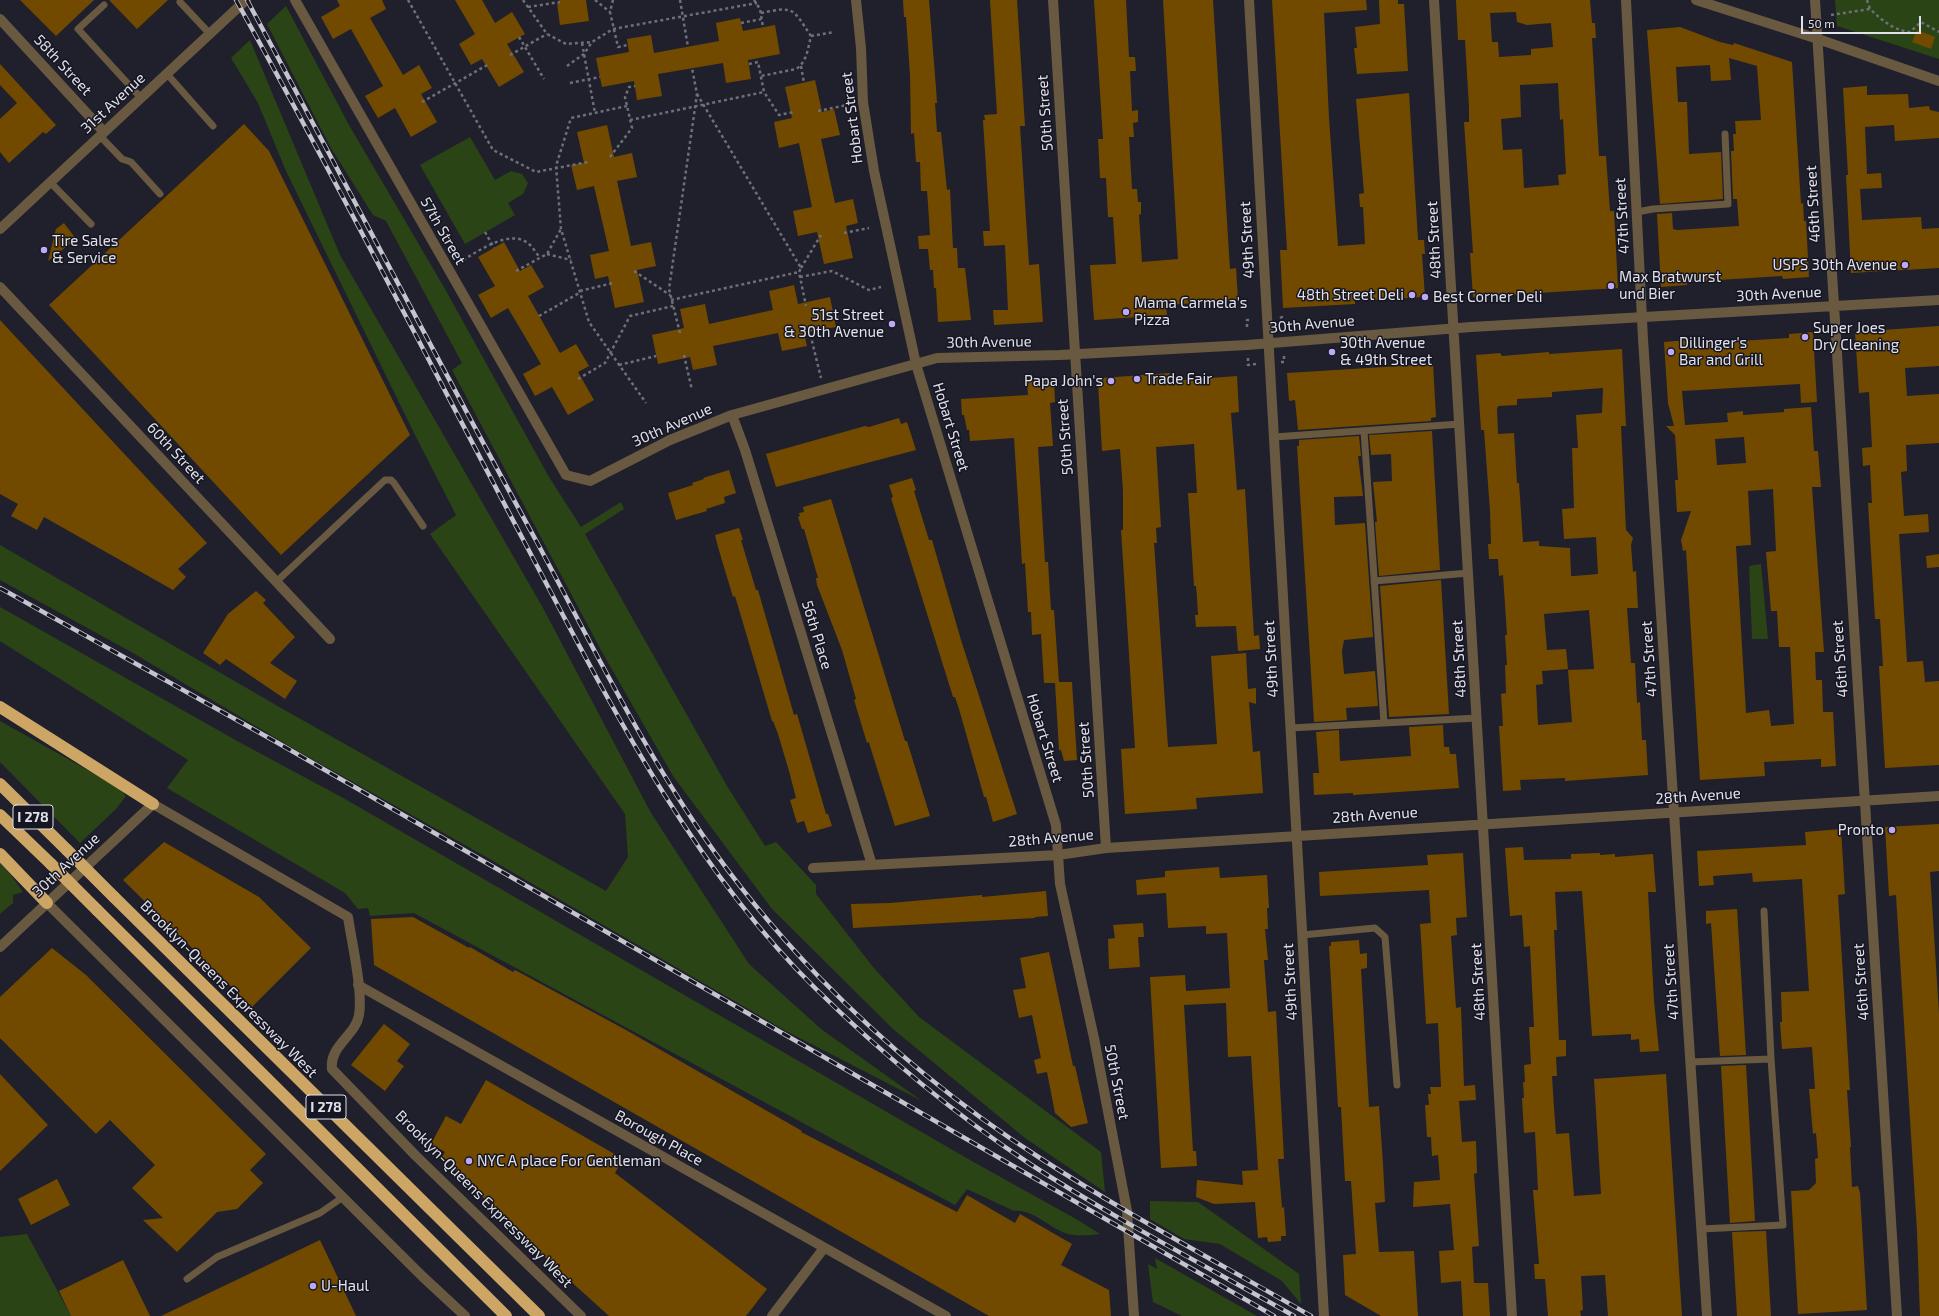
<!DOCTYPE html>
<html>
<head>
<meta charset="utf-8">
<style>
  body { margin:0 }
  #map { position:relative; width:1939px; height:1316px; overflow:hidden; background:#1f202c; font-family:"Exo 2",sans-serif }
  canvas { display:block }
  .scale { position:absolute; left:1801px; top:16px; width:120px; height:18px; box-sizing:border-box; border:2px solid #e0e1ea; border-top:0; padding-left:5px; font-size:12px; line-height:14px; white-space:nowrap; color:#e0e1ea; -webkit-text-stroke:3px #161622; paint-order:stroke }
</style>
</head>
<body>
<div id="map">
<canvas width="1939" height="1316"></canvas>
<div class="scale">50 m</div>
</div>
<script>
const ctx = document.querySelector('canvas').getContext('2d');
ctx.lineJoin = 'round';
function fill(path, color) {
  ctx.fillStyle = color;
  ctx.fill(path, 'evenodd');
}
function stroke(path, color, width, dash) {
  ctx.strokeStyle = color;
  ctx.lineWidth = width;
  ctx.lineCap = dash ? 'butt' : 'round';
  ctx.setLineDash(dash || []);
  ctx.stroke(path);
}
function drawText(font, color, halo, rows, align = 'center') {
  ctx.font = font + ' "Exo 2",sans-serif';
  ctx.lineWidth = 3;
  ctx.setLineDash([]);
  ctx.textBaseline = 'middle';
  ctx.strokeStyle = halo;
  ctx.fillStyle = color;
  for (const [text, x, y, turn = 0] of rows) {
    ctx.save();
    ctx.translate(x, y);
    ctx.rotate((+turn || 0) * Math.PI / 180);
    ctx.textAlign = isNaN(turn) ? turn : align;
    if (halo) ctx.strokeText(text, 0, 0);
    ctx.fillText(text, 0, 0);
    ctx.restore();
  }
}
fill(new Path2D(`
  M1835 0H1939V59L1837 26Z
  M286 6 349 125 445 289 549 477 581 527 621 502 624 509 585 534 727 786 765 846 776 842 816 885V894L873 967 919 1017 1101 1152 1105 1192 1025 1138 893 1029 772 909 673 776 602 652 452 370 462 363 386 221 373 215 331 148 267 24Z
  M250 40 340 255 543 608 651 813 749 964 821 1029 922 1101 786 1031 488 858 296 750 133 653 0 580V545L281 708 606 891 628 857 625 814 430 534 456 515 414 433 286 171 258 103 231 58Z
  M470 137 495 180 511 171 522 174 528 183 523 194 508 203 515 215 465 244 420 165Z
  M1761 564 1768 639H1752L1749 566Z
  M0 607 239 742 345 799 970 1160 1076 1219 1100 1234C1088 1235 1076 1237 1065 1233 1048 1227 1033 1209 1014 1211L967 1189 955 1205 414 913 370 916 368 908 358 909 345 893 167 788 188 760 0 641Z
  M0 721 118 787 126 796 116 809 80 843 0 762Z
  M0 863 11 875 23 892 13 895V903L0 914Z
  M1150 1201 1198 1202 1299 1274 1301 1304 1282 1281 1220 1244 1184 1239 1150 1219Z
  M27 1234 71 1316H0V1237Z
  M1155 1258 1257 1316H1182L1153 1302 1148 1264 1157 1269Z`), '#2b4415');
fill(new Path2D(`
  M20 0H94L56 36Z
  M109 0H168L137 29Z
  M337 0H382L386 9 370 18 403 75 419 65 432 88 421 94 437 122 411 137 395 108 378 118 365 96 383 86 351 29 333 39 321 17 340 6Z
  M455 0H482L495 23 512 12 525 34 507 44 524 72 499 87 482 59 471 65 459 44 475 34Z
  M559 0H586L589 21 560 25 557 3 560 2Z
  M903 0H929L936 88 937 103H935L937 132H941L947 190 950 189 953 248H957L958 268H965L971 320 938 322 936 288H934L933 270H930L928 249H919L918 236 930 235 928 204 927 191H921L920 162H916L914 133 911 134 910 75 906 17H904Z
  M990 0H1017L1025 126H1020L1029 265 1039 264 1043 322 994 325 993 310H1008L1005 245 984 246 983 231H990L983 120H985L984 115 997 114Z
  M1094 0H1126L1129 57H1135L1136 71H1130L1132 111 1138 110V122L1133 123 1134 137H1129L1132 189H1137L1138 202H1141V214L1139 215 1142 262 1178 259 1163 0H1213L1230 269 1236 268 1238 300 1166 305 1167 315 1094 320 1090 265 1116 264 1113 217H1108L1106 178H1100L1098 139H1103Z
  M1272 0H1366L1367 10 1324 13 1329 118 1338 246 1365 244 1363 207H1360L1359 194 1364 193 1356 99 1409 93 1418 240H1424L1425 254H1422L1425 297 1355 301V304L1283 308 1280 250H1287Z
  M1379 0H1398V4H1404L1408 71 1357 74 1354 48H1357L1355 27 1380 24Z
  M1456 0H1590L1592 23H1595L1596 38H1592L1599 156H1606L1610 211H1614L1618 288 1473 297 1470 253H1473L1464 122H1469V107L1465 40H1458ZM1516 12 1517 22 1527 25 1551 23 1553 47 1531 49V55L1499 57 1498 42H1492L1490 13ZM1558 83 1560 120 1563 119 1566 174 1558 175 1559 185 1524 188 1522 149 1503 150 1501 119 1521 117 1520 85Z
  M740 18 743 31 775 25 780 54 748 60 751 79 726 83 723 63 658 74 662 96 637 100 634 81 602 87 596 58 629 52 627 39 651 35 654 53 719 41 716 23Z
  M1680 27 1720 42 1733 45 1734 43 1792 62 1801 204 1803 203 1804 221H1806L1809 277 1783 279 1782 276 1687 282V285L1661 287 1657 214 1672 213 1673 229 1677 230 1739 226 1737 199H1733L1731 151H1734L1733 134H1736L1735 121 1761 120 1757 66 1729 58 1731 80 1711 81 1710 65 1676 67 1678 102H1687L1689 154 1721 152 1723 199 1660 204 1647 30Z
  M1917 30 1935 37 1931 49 1912 42Z
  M0 64 56 125 46 134 43 132 9 163 0 152V119L17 103 0 85Z
  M815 80 822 112 834 109 840 135 821 139 835 203 853 199 858 223 846 226 853 258 824 264 817 232 798 236 793 211 812 207 799 143 779 148 774 122 792 118 785 87Z
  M1867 86V95L1908 94 1909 108 1929 106 1930 110 1939 112V138L1895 141 1894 125 1865 127 1867 174 1881 173 1882 188 1860 189 1862 220 1921 217 1922 229 1939 228V268L1851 273 1846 175H1848L1843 88Z
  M244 124 269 151 410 435 281 555 49 305Z
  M607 125 614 157 632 153 637 177 617 181 631 246 651 242 656 266 637 270 644 302 615 308 608 276 595 279 590 255 609 251 594 186 577 190 571 165 584 163 577 132Z
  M64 223 76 239 48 261 56 229Z
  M504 242 520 271 531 265 544 287 528 296 560 353 576 344 589 366 578 372 594 400 568 415 552 387 535 396 523 374 541 364 508 308 491 318 478 295 495 286 478 257Z
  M794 285 798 304 830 297 836 327 804 333 807 346 782 351 778 333 713 346 717 365 693 370 690 357 658 364 652 335 684 328 680 309 705 304 709 324 773 310 769 291Z
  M0 320 207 543 178 569 186 577 173 590 44 517 37 530 11 516 18 504 0 494Z
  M1939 326V366L1905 368 1907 396 1939 394V443L1906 445 1907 471 1901 472 1904 516 1928 514 1929 532 1899 534 1907 662 1923 661 1925 682 1939 681V765L1885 768 1879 666H1883L1880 619H1875L1868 503H1872L1870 465 1863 466 1862 448 1872 447 1869 392 1859 393 1855 332Z
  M1813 332 1817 402 1801 403 1800 384 1682 391 1685 425 1728 422 1727 413 1743 411V415L1784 412V409L1811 407 1814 451H1818L1821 487H1812L1824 652H1815L1816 680H1822L1823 712H1833L1836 766 1821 767V759L1764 762 1765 776 1700 780 1686 550 1683 551 1681 540 1691 511 1677 512 1675 480H1678L1675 435 1666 426H1674L1668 403 1664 342 1688 340V344L1789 338V334ZM1744 437 1746 463 1717 465 1715 439ZM1773 489 1776 551 1766 552 1771 611H1777L1779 647H1790L1794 724 1771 726 1769 710 1746 713 1736 546 1751 545 1748 491Z
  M1622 349 1626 426H1621L1626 530 1633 538 1631 545 1633 572 1636 571 1638 608H1627L1631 663H1635L1637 703 1640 702 1642 740H1646L1648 775 1565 781V778L1520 780 1521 790 1503 791 1499 726H1503L1501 694 1506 693 1505 665H1507L1505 635H1507L1503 575 1499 576 1498 559H1489L1488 544H1491L1490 511 1484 430H1481L1476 355 1500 353 1502 356 1549 352V354ZM1603 388 1602 413 1576 415 1578 448H1572L1574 508 1562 509 1564 539 1596 537 1598 574 1574 576H1571L1570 548 1539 546V541L1523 542 1519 483H1517L1514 433 1498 434 1497 409 1498 406 1517 405V399L1552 397V392ZM1589 610 1594 669 1568 670 1572 722 1538 725 1536 685 1543 684 1542 671 1568 669 1566 649 1547 650 1544 614Z
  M1433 364 1436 417 1431 418V421L1298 430 1295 400 1289 401 1287 373Z
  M1170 373V381L1237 376 1239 412 1231 413 1237 490 1245 489 1254 636 1259 635 1260 649 1238 651 1236 626 1196 627 1195 615H1198L1197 598 1196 586H1194L1188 493H1197L1194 444 1156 447 1161 527 1156 528 1157 543H1154L1168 747 1217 744 1211 656 1246 653 1248 689 1256 688V704L1249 702 1253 752 1260 751 1263 793 1196 798 1197 809 1125 814 1121 749 1135 748 1121 530H1123V491L1120 449 1102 451 1098 383 1102 378Z
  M1054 380 1055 402 1050 403 1053 446 1038 447 1045 562H1048L1051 610H1054L1059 682H1072L1077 760 1064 761 1061 750H1059L1055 683H1044L1041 634 1032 635 1031 612H1028L1025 563 1022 564 1014 438 970 441 969 430H967L964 415H962L961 399 1028 395 1027 382Z
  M899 418 901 424 907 422 916 450 776 487 766 454 865 426 869 427Z
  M1432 431 1440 570 1379 576 1375 522H1377L1373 482 1392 481 1391 454 1371 455 1369 435Z
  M1359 436 1361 456H1358L1363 496 1334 497 1335 525 1365 523 1373 637 1344 640 1342 651 1344 674 1375 671 1378 706 1346 708 1347 720 1314 722 1297 446H1299V440Z
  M729 470 736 493 724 497 725 503 706 509 707 511 676 520 668 493 693 485 692 483 704 479 703 478Z
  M912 478 916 490 914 491 929 540H932L961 640 1017 814 993 822 986 797H984L959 709 955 697H953L891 498 893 497 889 485Z
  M831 499 905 741H907L930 816 895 826 870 746 869 742 867 743 858 713 854 700 856 699 842 650 817 585 816 578H818L804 529H802L798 517 800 516 799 513 804 512 803 507Z
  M739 528 743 540H741L756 590H758L794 715 797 714 826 814H828L832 826 808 833 804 821 797 823 790 800 796 798 789 771 778 734 773 721H772L735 596 733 597 718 547 715 535Z
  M1939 554V567L1927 568 1926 556Z
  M1441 580 1449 714 1389 717 1380 586Z
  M256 591 266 600 263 603 295 637 270 663 297 681 285 699 226 659 220 665 203 653 228 614Z
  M1443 725 1444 747H1449L1450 754H1456L1459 788 1353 795V793L1314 795 1313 773H1319L1316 732 1339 730 1340 761 1411 756 1409 727Z
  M1939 824V871L1930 872 1939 1013V1316H1920L1917 1231 1896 895 1889 896 1885 827Z
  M1841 829 1845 894 1838 895 1850 1090H1847L1851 1147H1850L1852 1187 1858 1186 1860 1193 1867 1310 1798 1314 1791 1191 1809 1190 1816 1183 1815 1159 1818 1158 1816 1133 1813 1134 1809 1089H1815L1812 1047 1782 1049 1780 1022H1782L1781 992 1809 991 1802 879 1753 882 1752 873 1713 876 1714 885 1699 886 1697 851 1806 845 1805 832Z
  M164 842 259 897 311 948 252 1007 123 880Z
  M1523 847 1524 860 1571 859V854L1600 853V855L1615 854V857L1653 854 1656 892H1648L1654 1001 1659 1051 1640 1052 1639 1039 1631 1040V1034L1592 1036 1582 891 1555 892 1557 930H1554L1559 1040H1566V1056L1556 1057 1557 1076H1552L1554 1108 1556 1134 1569 1133 1574 1196 1601 1194 1594 1079 1666 1074 1682 1316H1608L1605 1275 1581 1276 1583 1310 1580 1311 1581 1316H1548L1545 1279H1535L1534 1264H1539L1533 1190H1538L1535 1132 1524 1133 1522 1098H1524L1523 1082H1525L1524 1065 1531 1064 1529 1027H1534L1530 946 1524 947 1522 915 1510 916 1505 848Z
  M1463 853 1467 917 1456 918 1457 935 1451 936 1453 965 1456 1008 1461 1007 1464 1086 1475 1085 1476 1100 1459 1101 1462 1142 1476 1141 1477 1173 1474 1174 1479 1246 1472 1247 1474 1283H1488L1490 1316H1463L1461 1281 1441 1283 1439 1251 1454 1250 1450 1204 1413 1207 1414 1182 1440 1180 1438 1155 1432 1156 1431 1137H1427L1425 1105H1429L1428 1094H1431L1430 1087H1441L1438 1023 1426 1024 1421 938 1420 924 1431 923 1429 890 1320 896 1319 872 1428 865 1427 855Z
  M1219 867 1220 878 1267 875 1269 908H1267L1268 929H1265L1268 960H1264L1268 1012 1276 1011 1284 1159H1278L1282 1208 1284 1207 1286 1236H1281V1241L1268 1242 1267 1237 1258 1238 1255 1202 1214 1204 1196 1197 1197 1180 1243 1185 1242 1171 1258 1170 1251 1056 1228 1057 1226 1003 1184 1005 1193 1151H1196L1197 1166 1161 1168 1150 977 1185 975 1186 991 1230 988 1227 933 1206 934V926L1168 928 1166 893 1137 895 1136 880 1165 877V871Z
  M1046 891 1048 916 1035 917V918L853 928 851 904 890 903 982 895V897Z
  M1737 909 1746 1055 1720 1056 1711 923 1706 924V911Z
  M413 917 469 948 470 947 513 972 515 970 626 1030 802 1131 801 1132 957 1212 967 1195 1015 1223 1020 1214 1072 1244 1061 1265 1109 1290 1111 1316H989L374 965 371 919Z
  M1143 923 1144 937H1138L1140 967 1109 969 1108 939 1115 938 1113 925Z
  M1359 940 1360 954 1367 953V968L1361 969 1369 1107 1379 1106 1383 1164 1385 1202 1375 1203 1379 1252 1414 1251 1418 1316H1381L1345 1295 1343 1255 1356 1254 1351 1181H1345L1341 1107H1338L1329 946H1331V942Z
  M52 948 86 975 266 1154 250 1170 263 1183 237 1209 217 1212 177 1252 143 1220 163 1218 132 1188 155 1165 110 1120 96 1134 0 1038V997Z
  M1049 952 1073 1066H1075L1088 1123 1071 1127 1055 1113 1047 1072 1037 1074 1034 1060 1041 1058 1032 1015 1019 1018 1013 990 1026 988 1020 958Z
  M384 1024 410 1044 397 1061 404 1066 385 1091 351 1065Z
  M1746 1065 1755 1221 1730 1223 1721 1066Z
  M0 1074 48 1125 0 1171Z
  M486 1080 623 1159 615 1173 767 1289 746 1316H609L556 1268 452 1167 454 1164 442 1157 445 1152 431 1144 446 1116 461 1124Z
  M57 1179 70 1205 31 1225 18 1199Z
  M1766 1231 1771 1316H1737L1732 1232Z
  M320 1240 356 1316H161Z
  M123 1260 150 1316H71L59 1291Z`), '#714a00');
stroke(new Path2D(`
  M408 0 493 150 536 172 588 162
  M523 0 547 34 566 44 592 42
  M595 0 610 12
  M613 0 610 12 618 47 628 45
  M680 0 688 47
  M754 0 760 9 763 27
  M1867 0 1870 9
  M528 7 560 2
  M761 13C795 6 792 8 811 36 808 48 807 62 796 69L761 76
  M1831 15 1870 9C1883 21 1893 30 1910 32L1921 22 1939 32
  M741 23 762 19
  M811 36 834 32
  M519 37 544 79
  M582 43 595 113
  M510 55 547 34
  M749 64 758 62 764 92 779 115 794 112
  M567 66 584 54 592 42 613 29 757 3
  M801 66 804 83
  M570 83 600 77
  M697 94 801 268 799 272 806 306
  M422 102 489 64
  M627 106 571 118 556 166 561 229 589 322 646 403
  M818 111 847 105
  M630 120 764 92
  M610 157 632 128 625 97 629 87 635 86
  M485 232 494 248
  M844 233 869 228
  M547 254 571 260
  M458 263C476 253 511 226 530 245 534 249 537 254 540 258
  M801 268 821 235
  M516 271 547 254 561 229
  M634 271 670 295
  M800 277 832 271 869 290 881 287
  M580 291 613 283
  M671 300 799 272
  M539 316 581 292
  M1280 318 1282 317 1283 326
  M1247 327V320H1252
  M809 329 821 378
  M680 333 669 289 697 94 692 68
  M684 355 692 390
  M1248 358V365L1256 364
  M1281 362H1284V355
  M619 365 656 356
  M578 379 605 363 630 316 673 306`), '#6e6f79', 2.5, [3, 3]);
stroke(new Path2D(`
  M180 2 210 34
  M104 5 78 29 141 98
  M167 74 213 126
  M100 136 122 159 131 162 160 194
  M50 182 91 224
  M1637 212 1653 209 1728 204 1725 134
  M1364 431 1384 723
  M1274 437 1460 424
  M1374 581 1469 573
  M276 582 385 480H391L394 483 423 526
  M1290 728 1477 718
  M1302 935 1375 928 1385 937 1397 1085
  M1691 1062 1771 1059
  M1701 1229 1783 1225 1771 1059 1764 911
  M187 1279 217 1257 320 1213 343 1197`), '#685940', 7);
stroke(new Path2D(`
  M295 0 566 475 590 481 670 440 732 415 937 358 1060 355 1247 345 1471 327 1939 300
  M856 0 861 48 863 102 874 171 916 364 1056 825 1060 884 1094 1038 1127 1211 1134 1316
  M1053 0 1106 848
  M1249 0 1324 1316
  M1434 0 1512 1316
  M1626 0 1643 339 1707 1316
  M1696 0 1818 39 1939 81
  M1815 0 1897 1316
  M0 19 104 132
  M0 229 246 0
  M0 287 330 639
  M732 415 745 450 872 865
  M813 868 1058 855 1106 848 1939 796
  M358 985 946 1316
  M772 1316 824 1248`), '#685940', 10);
stroke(new Path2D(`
  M47 903 422 1276 465 1316
  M0 947 153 804 348 917C352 944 363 990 359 1015 356 1035 329 1046 332 1069L416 1156 581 1316`), '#685940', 10);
stroke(new Path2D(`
  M0 707 153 804
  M0 784 67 850
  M0 815 51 864
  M0 854 47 903
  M114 897 539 1316
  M97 910 506 1316`), '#cda666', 12);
const rail = new Path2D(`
  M236 0C336 180 430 363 526 545 607 698 690 865 815 988 881 1053 953 1113 1030 1164 1115 1219 1206 1266 1294 1316
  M247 0C345 182 440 365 539 546 591 643 640 743 702 834 736 884 776 932 818 976 884 1044 960 1107 1040 1158 1128 1215 1221 1264 1311 1316
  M0 588 278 743 1274 1316`);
stroke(rail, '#c3c4cd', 4.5);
stroke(rail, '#161622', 3, [9]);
stroke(new Path2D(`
  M67 850 114 897
  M51 864 97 910`), '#cda666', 12);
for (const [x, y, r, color] of [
  [44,250,4,"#bda9f5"],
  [1905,265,4,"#bda9f5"],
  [1611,286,4,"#bda9f5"],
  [1412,295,4,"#bda9f5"],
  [1425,297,4,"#bda9f5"],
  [1126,312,4,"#bda9f5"],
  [892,324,4,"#bda9f5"],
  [1805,337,4,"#bda9f5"],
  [1332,352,4,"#bda9f5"],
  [1671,352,4,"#bda9f5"],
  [1137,379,4,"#bda9f5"],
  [1111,381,4,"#bda9f5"],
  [1892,830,4,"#bda9f5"],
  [469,1161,4,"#bda9f5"],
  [313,1286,4,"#bda9f5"]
]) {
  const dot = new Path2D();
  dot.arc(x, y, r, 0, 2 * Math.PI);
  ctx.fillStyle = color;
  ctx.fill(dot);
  stroke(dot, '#161622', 1.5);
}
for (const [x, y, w] of [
  [33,817,40],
  [326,1107,40]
]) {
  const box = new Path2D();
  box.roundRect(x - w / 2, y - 12, w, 24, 3);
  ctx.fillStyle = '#161622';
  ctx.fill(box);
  stroke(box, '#e0e1ea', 1);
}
drawText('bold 14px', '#e0e1ea', null, [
  ["I 278",33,817],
  ["I 278",326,1107]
]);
drawText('15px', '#e0e1ea', '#161622', [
  ["58th Street",63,65,47],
  ["31st Avenue",113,103,-43],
  ["50th Street",1045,113,-94],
  ["Hobart Street",852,118,-97],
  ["46th Street",1813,204,-93],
  ["47th Street",1622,216,-93],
  ["57th Street",443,231,60],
  ["49th Street",1247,240,-93],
  ["48th Street",1434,240,-93],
  ["30th Avenue",1779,294,-3],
  ["30th Avenue",1312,324,-5],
  ["30th Avenue",989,342,-1],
  ["30th Avenue",672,425,-24],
  ["Hobart Street",951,427,73],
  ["50th Street",1065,437,-94],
  ["60th Street",176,453,47],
  ["56th Place",817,635,73],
  ["49th Street",1271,659,-93],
  ["48th Street",1459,659,-93],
  ["47th Street",1649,659,-94],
  ["46th Street",1840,659,-94],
  ["Hobart Street",1045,738,73],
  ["50th Street",1086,760,-94],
  ["28th Avenue",1698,796,-4],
  ["28th Avenue",1375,815,-4],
  ["28th Avenue",1051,838,-5],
  ["30th Avenue",66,865,-43],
  ["49th Street",1290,982,-93],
  ["48th Street",1478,982,-93],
  ["47th Street",1671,982,-94],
  ["46th Street",1861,982,-94],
  ["Brooklyn-Queens Expressway West",229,989,45],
  ["50th Street",1117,1082,79],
  ["Borough Place",659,1138,29],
  ["Brooklyn-Queens Expressway West",484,1199,45]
]);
drawText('15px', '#e0e1ea', '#161622', [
  ["Tire Sales",52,241],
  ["& Service",52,258],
  ["USPS 30th Avenue",1897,265,"right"],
  ["Max Bratwurst",1619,277],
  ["und Bier",1619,294],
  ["48th Street Deli",1404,295,"right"],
  ["Best Corner Deli",1433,297],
  ["Mama Carmela's",1134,303],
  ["Pizza",1134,320],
  ["51st Street",884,315,"right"],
  ["& 30th Avenue",884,332,"right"],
  ["Super Joes",1813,328],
  ["Dry Cleaning",1813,345],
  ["30th Avenue",1340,343],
  ["& 49th Street",1340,360],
  ["Dillinger's",1679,343],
  ["Bar and Grill",1679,360],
  ["Trade Fair",1145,379],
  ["Papa John's",1103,381,"right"],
  ["Pronto",1884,830,"right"],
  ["NYC A place For Gentleman",477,1161],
  ["U-Haul",321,1286]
], 'left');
</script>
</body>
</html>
